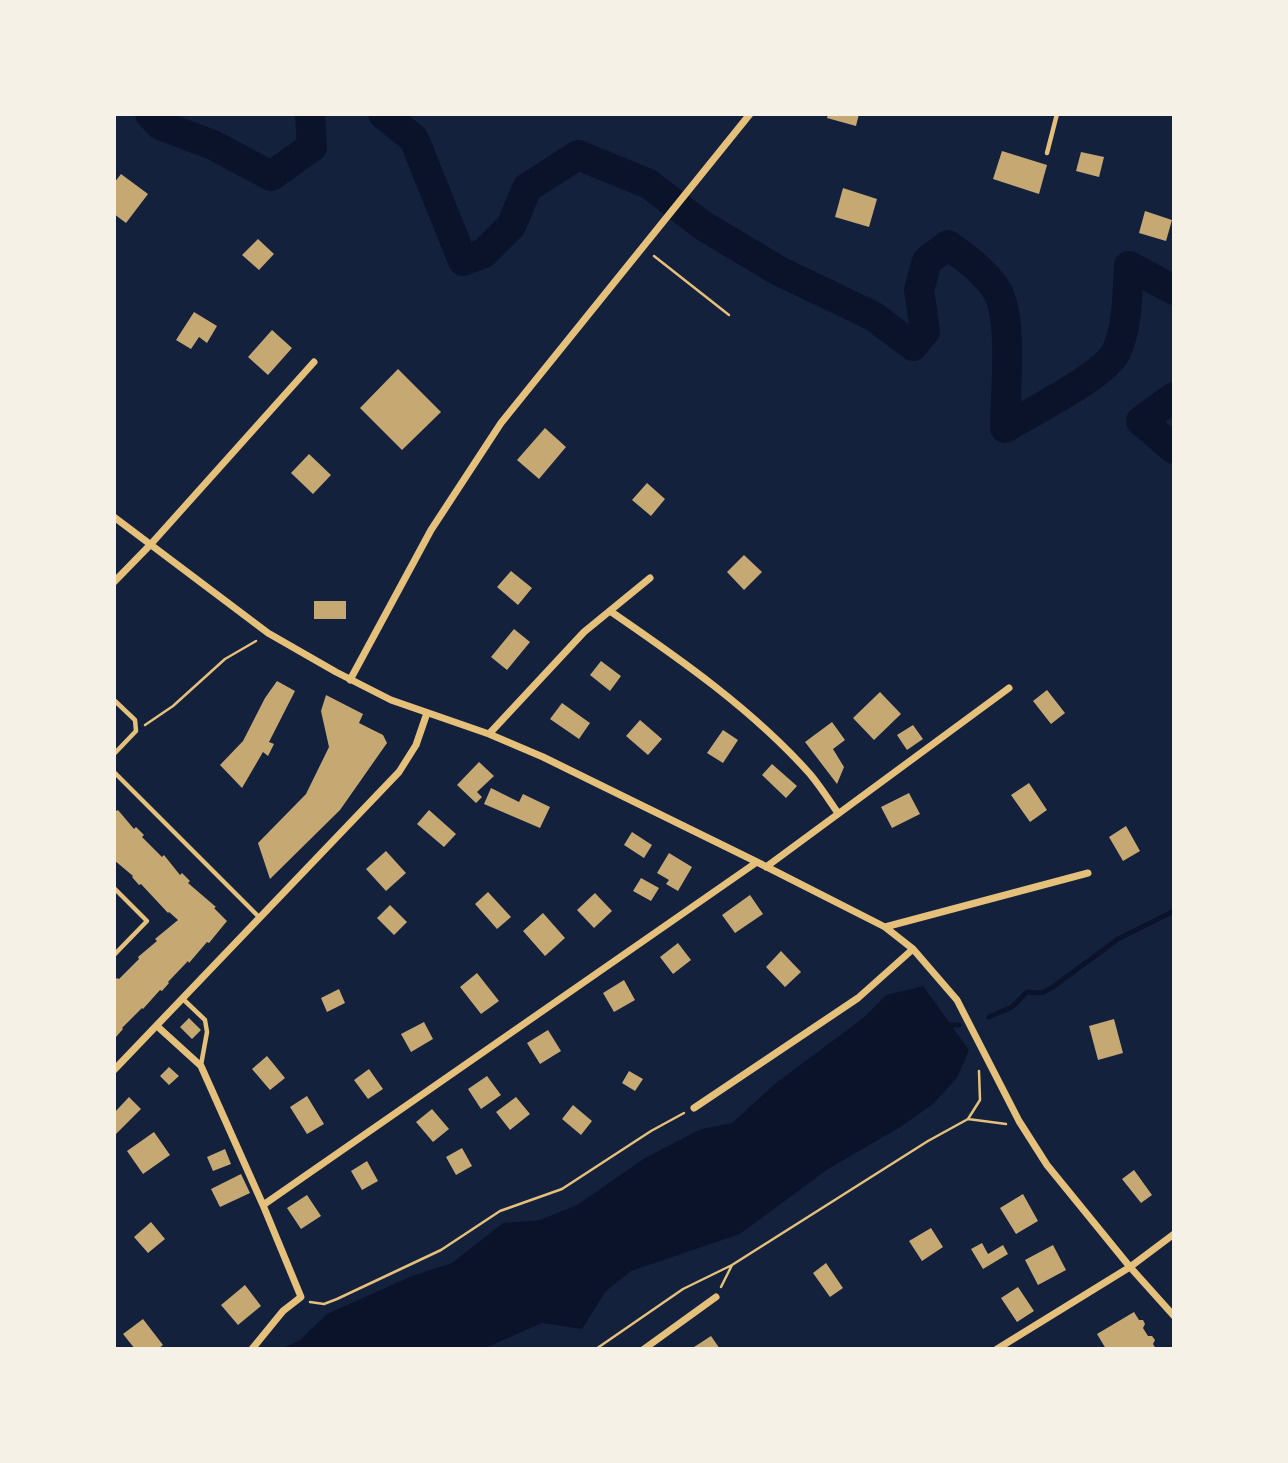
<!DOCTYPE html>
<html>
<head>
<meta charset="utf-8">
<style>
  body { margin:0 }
  #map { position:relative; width:1288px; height:1463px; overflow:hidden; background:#14213d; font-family:Merriweather,serif }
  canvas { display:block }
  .frame { position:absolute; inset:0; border:116px solid #f6f1e7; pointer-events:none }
</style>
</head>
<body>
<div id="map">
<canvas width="1288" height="1463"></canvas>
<div class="frame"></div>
</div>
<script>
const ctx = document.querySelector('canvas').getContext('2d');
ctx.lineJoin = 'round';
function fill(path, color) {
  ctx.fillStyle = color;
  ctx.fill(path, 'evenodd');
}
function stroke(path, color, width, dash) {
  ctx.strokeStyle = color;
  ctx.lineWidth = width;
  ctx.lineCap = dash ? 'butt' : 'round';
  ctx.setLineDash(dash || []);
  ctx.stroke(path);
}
fill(new Path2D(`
  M923 986 969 1050 957 1078 933 1104 902 1126 828 1169 740 1234 631 1271 606 1291 582 1329 542 1323 483 1349H281L300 1340 327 1314 412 1276 452 1263 503 1223 540 1220 577 1205 645 1158 701 1129 732 1123 776 1083 862 1019 886 995Z`), '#0b132b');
stroke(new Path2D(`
  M989 1017 1012 1007 1027 992 1042 993 1053 987 1118 939 1174 911
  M951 1025H959`), '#0b132b', 5);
stroke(new Path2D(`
  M150 114 160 125 213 145 271 176 312 147 310 114
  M383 114 414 139 463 261 484 253 511 226 527 188 578 155 649 184 702 225 779 271 873 316 913 346 925 331 919 290 927 261 948 245C966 258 983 270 996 289 1014 317 1005 393 1005 428 1031 412 1104 376 1116 352 1128 327 1127 294 1129 266L1174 290
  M1174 397 1141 421 1174 449`), '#0b132b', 30);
fill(new Path2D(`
  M828 114H859L856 126 827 118Z
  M1002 151 1047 165 1039 194 993 179Z
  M1081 152 1104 157 1099 177 1076 171Z
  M121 174 148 194 126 223 114 214V183Z
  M843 188 877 199 869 227 835 217Z
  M1145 211 1172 220 1166 241 1139 233Z
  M258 239 274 254 259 270 242 255Z
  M194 312 217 326 207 343 199 337 191 349 176 340Z
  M272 330 292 348 268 375 248 357Z
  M398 369 441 412 402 450 360 408Z
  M545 428 566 447 539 479 517 460Z
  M309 454 331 475 313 494 291 473Z
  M647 483 665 499 651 516 632 500Z
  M744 555 762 572 744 590 727 572Z
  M511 571 532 588 518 605 497 587Z
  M314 601H346V619H314Z
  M514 629 530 642 507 670 491 657Z
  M601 661 621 676 610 691 590 675Z
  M277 681 295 691 269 742 274 744 268 756 263 752 242 788 220 765 243 741 265 698Z
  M1047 690 1065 713 1051 724 1033 701Z
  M880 692 901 714 874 740 853 718Z
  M326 695 363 714 359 723 383 735 387 743 340 810 270 879 258 843 306 794 329 747 321 711Z
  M562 703 590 723 579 739 550 719Z
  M640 720 662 739 648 755 626 736Z
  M832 722 845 740 833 749 844 767 837 784 805 742Z
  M913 725 923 739 907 750 897 735Z
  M723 730 738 740 723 763 707 753Z
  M479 762 494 776 477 792 482 797 476 803 457 785Z
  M772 764 797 786 786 798 762 775Z
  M1029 783 1047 810 1030 822 1011 795Z
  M491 788 519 802 523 794 550 807 540 828 484 804Z
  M909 793 920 814 892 828 881 807Z
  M114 809 116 811 118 810 134 829 136 827 144 835 142 837 162 857 164 855 180 875 182 873 190 881 188 883 216 907 214 908 227 921 209 943 207 942 189 963 188 961 168 982 169 983 162 991 160 990 143 1009 142 1008 122 1028 123 1029 116 1037 114 1036V981L117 978 119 979 139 959 138 957 157 941 155 939 178 920 169 912 168 913 141 884 139 885 132 877 133 876 114 860Z
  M429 810 456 834 444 847 417 824Z
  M1126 826 1140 851 1123 861 1109 837Z
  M632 832 652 845 644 858 624 845Z
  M386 851 406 873 386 891 366 869Z
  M669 853 692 867 678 891 666 884 669 880 657 873Z
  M641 878 659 888 651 901 633 891Z
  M488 892 511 917 497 929 475 904Z
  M595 893 612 911 594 928 577 910Z
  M750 895 763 914 735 933 722 915Z
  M390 905 407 922 394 935 377 918Z
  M543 913 565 938 545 956 523 931Z
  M678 943 691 960 673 974 660 957Z
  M781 951 801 972 785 987 766 967Z
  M477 973 499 1001 481 1014 460 987Z
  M624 980 635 1000 614 1012 603 993Z
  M339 989 345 1003 327 1012 321 998Z
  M189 1018 201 1030 192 1039 180 1027Z
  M1114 1019 1123 1053 1098 1060 1089 1026Z
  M424 1022 433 1039 411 1052 401 1034Z
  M548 1030 561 1051 540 1064 527 1043Z
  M267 1056 285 1078 270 1090 252 1069Z
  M169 1067 179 1076 169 1085 160 1076Z
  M369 1069 383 1089 368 1099 354 1080Z
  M629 1071 643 1079 635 1091 622 1083Z
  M487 1076 501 1095 481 1109 468 1089Z
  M307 1096 324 1124 307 1134 290 1107Z
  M129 1097 141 1109 114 1136V1113Z
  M516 1097 530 1114 510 1130 496 1112Z
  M573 1105 592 1121 581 1135 562 1119Z
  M432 1109 449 1129 433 1142 416 1122Z
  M154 1132 170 1155 143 1174 127 1151Z
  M462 1148 472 1166 456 1175 446 1157Z
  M225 1149 231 1164 213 1171 207 1157Z
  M367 1161 378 1181 362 1190 351 1171Z
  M1134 1170 1152 1195 1141 1203 1122 1179Z
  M241 1174 250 1193 220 1207 211 1189Z
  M1023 1194 1038 1221 1016 1234 1000 1208Z
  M307 1195 321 1216 301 1229 287 1208Z
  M151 1222 165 1239 148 1253 134 1237Z
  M931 1228 943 1247 922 1261 909 1241Z
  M982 1243 988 1254 1003 1245 1008 1254 983 1269 971 1249Z
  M1053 1245 1066 1270 1038 1285 1025 1260Z
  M826 1263 843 1288 830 1297 813 1273Z
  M245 1285 261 1306 238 1325 221 1305Z
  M1018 1287 1034 1311 1017 1322 1001 1298Z
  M1134 1312 1139 1320H1143L1145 1324 1143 1328 1148 1336H1152L1155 1340 1153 1344 1156 1349H1106L1097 1334Z
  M143 1319 163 1345 158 1349H135L123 1334Z
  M711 1336 720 1349H695L694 1347Z`), '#c6a872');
stroke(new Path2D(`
  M654 256 729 315
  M145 725 173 706 225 659 256 641
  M968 1119 1006 1124
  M721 1287 732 1265
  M310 1302 324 1304 337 1299 441 1250 500 1211 562 1189 651 1131 684 1113
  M596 1349 683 1289 732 1265 928 1141 968 1119 980 1100 979 1071`), '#e5c07b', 2.5);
stroke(new Path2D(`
  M1047 153 1057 114
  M114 700 135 720 136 731 114 754
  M114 772 260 918
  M114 888 147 921 114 955
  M183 999 205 1020 207 1032 201 1065`), '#e5c07b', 4.5);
stroke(new Path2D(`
  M114 517 268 633 336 672 391 700 489 734 543 757 757 862 885 927 913 949 957 1000 1019 1121 1047 1165 1130 1267 1174 1316
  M114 582 151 544 314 362
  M610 611C680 659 753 710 810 774 820 786 829 800 838 813
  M350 680 431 530 501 423 750 114
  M489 734 584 632 650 578
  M766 867 1009 688
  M885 927 1088 873
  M157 1026 201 1066 263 1205 301 1297 283 1311 252 1349
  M114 1070 399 772 416 745 427 713
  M694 1108 858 998 913 949
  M263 1205 757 862
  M644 1349 716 1297
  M997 1349 1130 1267 1174 1234`), '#e5c07b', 7);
</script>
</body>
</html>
